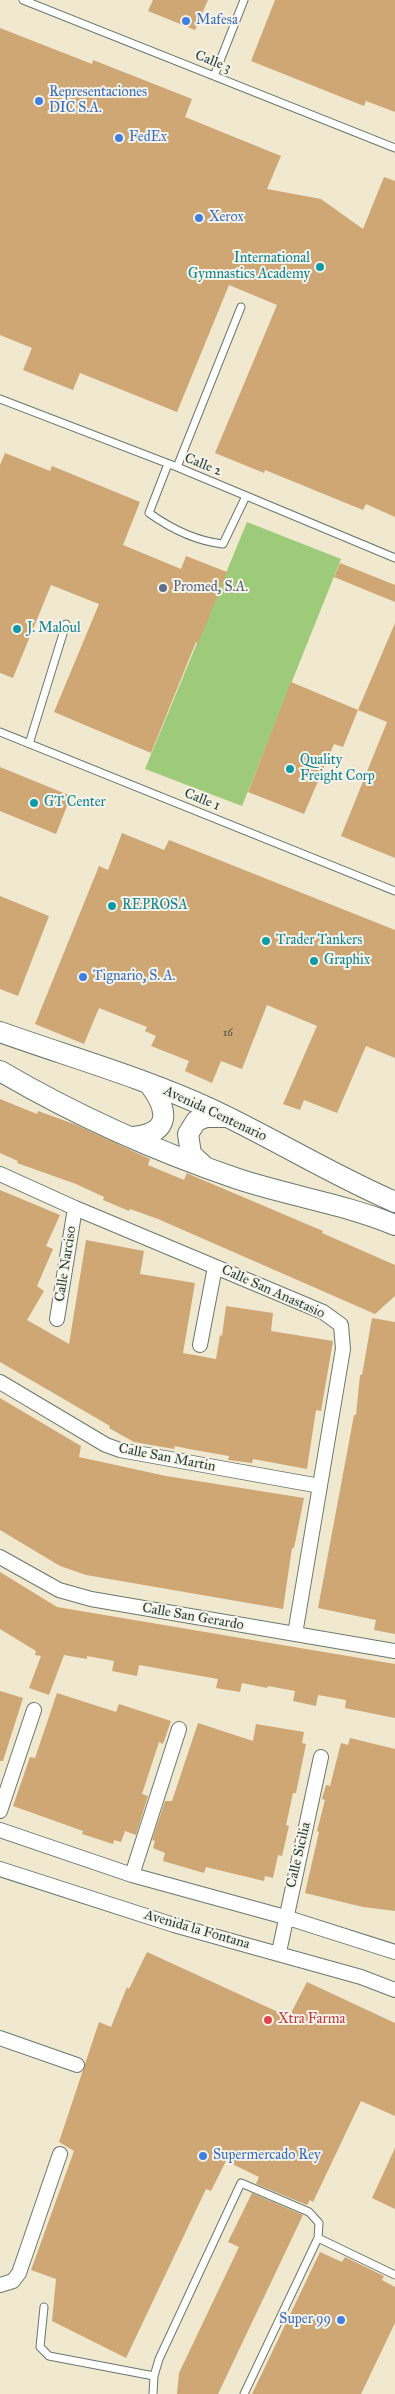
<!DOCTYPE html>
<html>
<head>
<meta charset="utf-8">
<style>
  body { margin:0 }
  canvas { display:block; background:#f1e8d0 }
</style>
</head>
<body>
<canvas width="395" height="2394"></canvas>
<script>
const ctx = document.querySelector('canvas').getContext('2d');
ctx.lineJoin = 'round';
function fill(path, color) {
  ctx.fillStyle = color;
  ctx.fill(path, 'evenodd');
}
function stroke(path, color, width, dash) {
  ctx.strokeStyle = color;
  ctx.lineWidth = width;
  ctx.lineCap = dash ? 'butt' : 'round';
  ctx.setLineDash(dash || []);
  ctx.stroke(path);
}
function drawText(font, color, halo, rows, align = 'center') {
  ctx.font = font + ' "IM FELL Great Primer",serif';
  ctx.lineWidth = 4;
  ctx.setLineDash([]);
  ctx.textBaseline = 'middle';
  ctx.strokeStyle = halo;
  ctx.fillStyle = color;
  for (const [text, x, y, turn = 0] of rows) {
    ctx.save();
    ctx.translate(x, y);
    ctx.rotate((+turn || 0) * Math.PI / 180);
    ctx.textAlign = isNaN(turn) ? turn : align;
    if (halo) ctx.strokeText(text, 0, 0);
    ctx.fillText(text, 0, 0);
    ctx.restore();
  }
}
fill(new Path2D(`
  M247 522 341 559 242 806 145 769Z`), '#9dcb79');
fill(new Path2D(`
  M153 0H208L195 30 148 11Z
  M275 0H395V112L366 101 364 106 251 61Z
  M0 28 92 64 93 60 192 99 185 117 281 156 267 189 321 199 363 229 384 177 395 181V517L366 504 363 510 265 470 264 473 215 453 277 305 229 285 177 412 80 373 73 390 23 370 32 348 0 335Z
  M5 453 50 471 52 466 140 502 123 545 181 569 186 556 227 572 198 644 196 642 151 753 54 712 99 604 51 585 13 678 0 673V465Z
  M340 563 395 585V602L334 577Z
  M395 623V858L341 836 387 722 358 710Z
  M291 682 358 710 343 747 334 744 304 814 248 792Z
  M0 767 71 796 56 834 0 811Z
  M122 833 164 850 169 840 395 930V1058L366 1046 337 1113 304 1100 300 1110 283 1104 317 1026 267 1005 242 1069 221 1061 212 1083 185 1071 189 1061 151 1046 156 1036 145 1031 147 1027 99 1008 84 1044 35 1024 99 866 108 870Z
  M0 896 49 916 18 996 0 989Z
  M0 1099 37 1114 38 1111 74 1124 150 1159 148 1165 184 1180 187 1173 191 1175 323 1231 322 1233 395 1265V1296L375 1314 158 1219 130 1209 129 1211 103 1200 104 1197 76 1184 17 1163 18 1161 0 1153Z
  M0 1190 60 1215 46 1246 53 1249 37 1286 44 1291 27 1320 69 1344 86 1240 144 1251 140 1274 195 1283 183 1353 216 1359 220 1335 222 1336 226 1306 273 1313 271 1331 333 1341 321 1411 316 1410 307 1469 253 1459 252 1463 228 1460 229 1456 189 1449 175 1446 174 1449 134 1442 109 1428 110 1426 0 1362Z
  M372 1318 395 1322V1634L374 1630 376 1620 318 1608 354 1415H356L360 1375H362Z
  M0 1398 81 1446 79 1457 166 1476 304 1498 294 1548H292L283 1609 86 1575 60 1566 0 1530Z
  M0 1572 57 1607 395 1664V1718L345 1708 346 1700 318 1695 316 1706 293 1701 295 1691 268 1686 267 1688 242 1683 240 1692 216 1688 218 1679 139 1665 137 1676 112 1671 114 1661 87 1656V1659L64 1655 49 1695 29 1688 41 1656 35 1655 36 1651 0 1629Z
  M0 1691 23 1698 3 1761H0Z
  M57 1693 116 1712 119 1704 171 1721 163 1744 159 1742 142 1794 148 1796 136 1835 125 1831 121 1842 114 1840 113 1844 82 1834 83 1831 13 1806 30 1757 35 1758Z
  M198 1723 253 1741 256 1724 304 1732 302 1743 306 1744 296 1793H293L286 1825 289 1826 282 1856 278 1855 273 1878 265 1876 264 1881 206 1867 204 1873 163 1861 165 1853 153 1848 155 1841 152 1840 165 1801H172Z
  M350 1738 395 1749V1911L363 1907 305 1893 319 1832 317 1831 325 1800 322 1799 326 1785 330 1786 341 1743 348 1745Z
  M147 1952 289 2017 307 1982 395 2023V2116L361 2101 313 2202 310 2200 307 2205 256 2184 259 2177 226 2161 211 2191 206 2189 126 2358 52 2321 56 2279 31 2270 74 2151 59 2142 99 2022 111 2027 127 1987 129 1989Z
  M395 2148V2209L372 2198Z
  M252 2193 303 2215 218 2394H177L179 2373 239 2247 228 2242Z
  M320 2252 342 2262 345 2257 384 2276 382 2280 395 2287V2323L361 2394H252Z`), '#cea775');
const lane = new Path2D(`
  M23 0 395 148
  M214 76 244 0
  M0 399 177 467 395 558
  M168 464 149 513C170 528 196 541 223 544L246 496
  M177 467 241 307
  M0 732 395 891
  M29 744 66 624
  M44 2307 40 2347 49 2356 154 2376
  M153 2394 154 2376 159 2359 241 2183 309 2212 319 2223 318 2238
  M244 2394 318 2238 395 2275`);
const street = new Path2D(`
  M0 1174 75 1208 323 1312 341 1325 343 1349 295 1634
  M57 1319 75 1208
  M200 1345 215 1267
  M0 1382 106 1445 120 1450 320 1486
  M0 1557 59 1590 91 1599 395 1651
  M0 1811 34 1710
  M0 1830 132 1875 285 1917 395 1952
  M0 1869 174 1925 361 1977 395 1990
  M132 1875 179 1729
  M279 1952 321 1757
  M0 2038 77 2065
  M0 2285 13 2281 19 2273 60 2154`);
const secondary = new Path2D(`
  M0 1032C70 1057 144 1078 211 1109 273 1138 332 1175 395 1202
  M0 1071C75 1115 155 1151 238 1179 290 1196 344 1204 395 1225
  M133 1137C171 1133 169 1111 150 1085
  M204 1166 191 1154 188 1134 196 1121 206 1117H225`);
stroke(lane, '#68796b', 9);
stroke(street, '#68796b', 16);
stroke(secondary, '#68796b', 22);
stroke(lane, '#fff', 7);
stroke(street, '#fff', 14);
stroke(secondary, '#fff', 20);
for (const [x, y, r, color] of [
  [186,21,5,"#3f7fe0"],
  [39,101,5,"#3f7fe0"],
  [119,138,5,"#3f7fe0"],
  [199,218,5,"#3f7fe0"],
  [320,267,5,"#0f9aa8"],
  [163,588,5,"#5c6f8a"],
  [17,629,5,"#0f9aa8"],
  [290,769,5,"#0f9aa8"],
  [34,803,5,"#0f9aa8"],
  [112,906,5,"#0f9aa8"],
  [266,941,5,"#0f9aa8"],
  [314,961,5,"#0f9aa8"],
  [83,977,5,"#3f7fe0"],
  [268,2020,5,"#e0444e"],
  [203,2156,5,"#3f7fe0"],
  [341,2320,5,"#3f7fe0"]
]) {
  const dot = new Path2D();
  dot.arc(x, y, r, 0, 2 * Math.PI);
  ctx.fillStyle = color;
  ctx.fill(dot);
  stroke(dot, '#f7f3e8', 2);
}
drawText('11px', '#4b5844', null, [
  ["16",228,1033]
]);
drawText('14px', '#366cbe', '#f7f3e8', [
  ["Mafesa",196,21],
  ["Representaciones",49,93],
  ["DIC S.A.",49,109],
  ["FedEx",129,138],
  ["Xerox",209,218],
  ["Tignario, S. A.",93,977],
  ["Supermercado Rey",213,2156],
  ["Super 99",331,2320,"right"]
], 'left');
drawText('14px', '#1f3d34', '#f7f3e8', [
  ["Calle 3",213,62,22],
  ["Calle 2",203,465,22],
  ["Calle 1",202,800,22],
  ["Avenida Centenario",215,1114,25],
  ["Calle Narciso",66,1264,-81],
  ["Calle San Anastasio",273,1292,24],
  ["Calle San Martin",167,1458,11],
  ["Calle San Gerardo",193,1617,10],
  ["Calle Sicilia",299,1855,-77],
  ["Avenida la Fontana",197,1930,16]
]);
drawText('14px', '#0d838f', '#f7f3e8', [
  ["International",310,259,"right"],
  ["Gymnastics Academy",310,275,"right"],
  ["J. Maloul",27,629],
  ["Quality",300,761],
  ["Freight Corp",300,777],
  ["GT Center",44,803],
  ["REPROSA",122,906],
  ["Trader Tankers",276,941],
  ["Graphix",324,961]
], 'left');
drawText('14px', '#4e5e75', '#f7f3e8', [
  ["Promed, S.A.",173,588]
], 'left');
drawText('14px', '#be3a42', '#f7f3e8', [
  ["Xtra Farma",278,2020]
], 'left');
</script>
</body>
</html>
